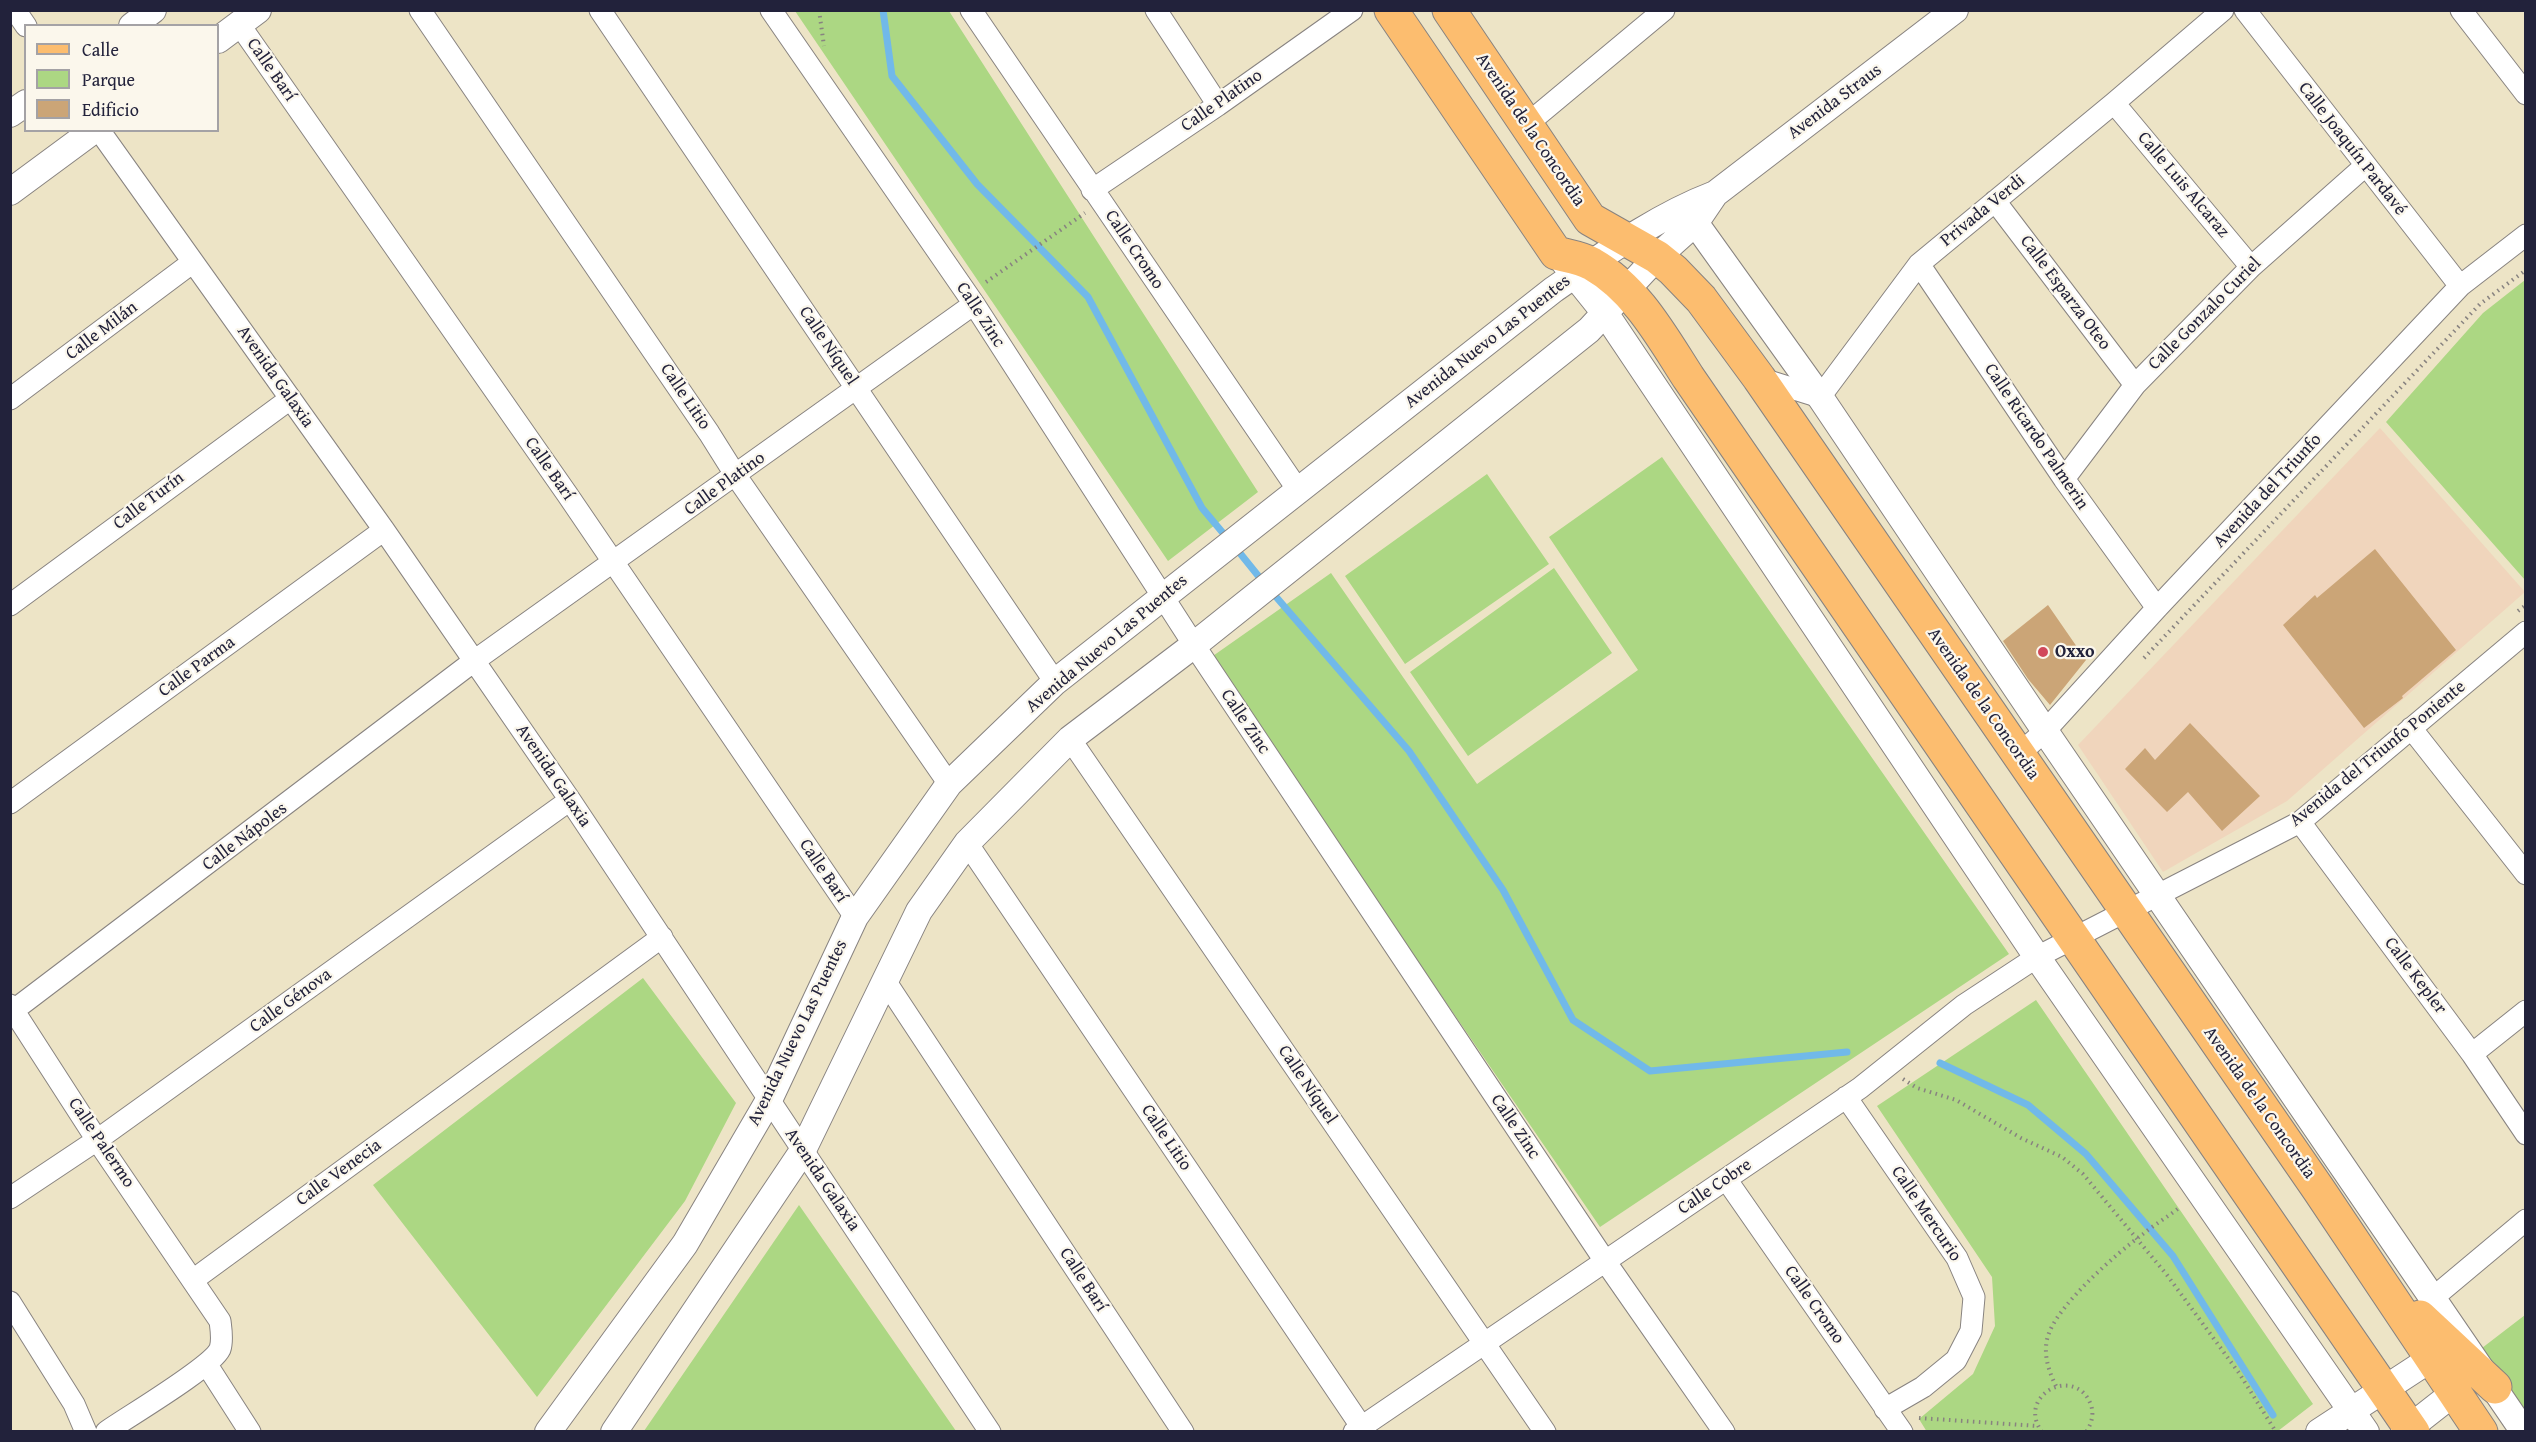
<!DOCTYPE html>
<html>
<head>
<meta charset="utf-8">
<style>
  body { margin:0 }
  #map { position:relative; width:2536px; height:1442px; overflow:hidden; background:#ede4c6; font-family:"Gentium Book Plus",serif }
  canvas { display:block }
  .frame { position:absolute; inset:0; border:12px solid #22223b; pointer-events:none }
  .legend { position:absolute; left:24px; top:24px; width:195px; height:108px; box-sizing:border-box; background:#fbf7ec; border:2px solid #a4a2a5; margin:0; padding:8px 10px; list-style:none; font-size:18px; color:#22223b }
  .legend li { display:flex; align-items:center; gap:12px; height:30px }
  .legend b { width:30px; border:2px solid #a4a2a5 }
</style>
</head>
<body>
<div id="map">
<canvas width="2536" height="1442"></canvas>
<div class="frame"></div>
<ul class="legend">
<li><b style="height:8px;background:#fcbd6f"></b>Calle</li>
<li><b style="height:16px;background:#acd783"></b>Parque</li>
<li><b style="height:16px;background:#cba577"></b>Edificio</li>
</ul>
</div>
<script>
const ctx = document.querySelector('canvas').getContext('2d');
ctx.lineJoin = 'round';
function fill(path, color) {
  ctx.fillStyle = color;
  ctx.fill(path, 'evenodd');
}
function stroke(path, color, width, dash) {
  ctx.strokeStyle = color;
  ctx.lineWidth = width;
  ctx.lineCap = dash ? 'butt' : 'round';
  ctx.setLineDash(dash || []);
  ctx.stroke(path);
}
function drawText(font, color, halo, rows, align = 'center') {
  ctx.font = font + ' "Gentium Book Plus",serif';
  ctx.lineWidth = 4.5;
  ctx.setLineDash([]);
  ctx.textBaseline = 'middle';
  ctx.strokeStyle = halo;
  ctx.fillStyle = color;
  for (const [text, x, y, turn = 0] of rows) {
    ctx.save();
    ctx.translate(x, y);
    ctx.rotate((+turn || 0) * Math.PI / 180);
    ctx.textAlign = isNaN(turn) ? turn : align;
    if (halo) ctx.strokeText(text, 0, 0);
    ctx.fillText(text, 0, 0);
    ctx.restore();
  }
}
fill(new Path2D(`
  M2380 428 2525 592 2287 801 2163 872 2078 745Z`), '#f0d5bc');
fill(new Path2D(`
  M795 11H949L1258 492 1168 561Z
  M2525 280V580L2386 422 2483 313Z
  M1662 457 2009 954 1600 1227 1210 658 1331 573 1477 784 1638 670 1549 537Z
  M1487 474 1549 564 1405 664 1345 576Z
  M1554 568 1612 653 1468 756 1410 672Z
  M643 978 736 1103 685 1201 537 1397 373 1185Z
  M2036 1000 2313 1404 2278 1431 1927 1432 1919 1419 1973 1374 1995 1326 1992 1277 1877 1106Z
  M799 1205 956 1431H644Z
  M2525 1315V1412L2482 1348Z`), '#acd783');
stroke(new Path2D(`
  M883 10 892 76 977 184 1088 297 1202 508 1228 539
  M1235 547 1264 583
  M1271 591 1409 751 1503 890 1573 1020 1650 1071 1847 1052
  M1940 1063 2028 1105 2086 1154 2173 1256 2273 1415`), '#71b9e9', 7);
fill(new Path2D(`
  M2375 549 2456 650 2402 696 2403 698 2364 728 2283 625 2315 595 2317 598Z
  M2048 605 2086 660 2050 705 2028 679 2003 641Z
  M2190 723 2260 796 2222 831 2188 792 2167 812 2125 769 2145 748 2155 760Z`), '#cba577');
const minor = new Path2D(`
  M15 10 26 26
  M420 10 709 433 736 476 949 784
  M600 10 1055 682
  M771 10 974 304 1194 645 1605 1261 1724 1432
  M971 10 1298 490
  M1156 10 1218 105
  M2245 10 2460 286
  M2461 10 2526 94
  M239 24 567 494 855 917
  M2114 103 2251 267
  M1526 125 1664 10
  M99 130 384 530 570 800 990 1432
  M1092 190 1218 105 1352 10
  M1995 201 2135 385
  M1919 264 2064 479 2157 608
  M1759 378 1820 397 1919 264 2114 103 2223 10
  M10 399 193 262
  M2064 479 2135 385 2251 267 2365 166
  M10 605 290 399
  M2411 728 2526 874
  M1070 739 1545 1432
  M2018 755 2045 731 2157 608 2460 286 2526 235
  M10 803 384 530
  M2300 822 2472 1054 2526 1134
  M967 843 1365 1432
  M884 979 1183 1432
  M10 1005 97 1140 220 1321C221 1329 223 1340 220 1349 211 1368 127 1417 106 1432
  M14 1010 474 661 974 304
  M2472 1054 2526 1011
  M1846 1097 1957 1258 1974 1297 1971 1331 1956 1360 1923 1387 1885 1409
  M1726 1179 1902 1432
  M10 1198 97 1140 570 800
  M193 1280 662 937
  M2434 1297 2526 1220
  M10 1302 74 1404 86 1432
  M207 1365 250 1432
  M1354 1432 1860 1088 1964 1005 2037 957 2300 822 2526 632`);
const tertiary = new Path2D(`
  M132 26 153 10
  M218 40 258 10
  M10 114 26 103
  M10 192 94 130
  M1686 210 1820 397 2045 731 2524 1432
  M1564 262 1605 313 2037 957 2366 1432
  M548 1432 685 1244 769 1100 855 917 949 784 1055 682 1553 290C1605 254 1655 217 1715 194L1955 10
  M614 1432 802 1152 919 911 967 843 1070 739 1194 645 1589 330 1657 257 1696 222 1715 194
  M2319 1432 2432 1358
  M2404 1432 2455 1392`);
const primary = new Path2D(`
  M1391 10 1556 253C1567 256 1582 258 1592 264 1636 289 1661 335 1688 377L2413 1432
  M1449 10 1590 219 1657 257 1673 270 1701 299 1759 378 2319 1190 2481 1432
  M2420 1317 2495 1387`);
stroke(minor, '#888380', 23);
stroke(tertiary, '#888380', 28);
stroke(primary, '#888380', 35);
stroke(new Path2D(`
  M819 10 824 46
  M986 282 1085 213
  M2518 611 2526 605
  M2144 658 2480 304 2526 270
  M1903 1079 1917 1088 1956 1100 2021 1138 2062 1157 2083 1174 2167 1275 2239 1373 2276 1432
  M2056 1386C2048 1370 2042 1351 2049 1333 2060 1303 2117 1253 2143 1234 2155 1224 2168 1217 2180 1207
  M1919 1418 2038 1426
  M2042 1432C2015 1395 2076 1364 2091 1405 2094 1414 2092 1423 2086 1432`), '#888380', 4, [1.5, 4.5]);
stroke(minor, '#fff', 21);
stroke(tertiary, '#fff', 26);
stroke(primary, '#fcbd6f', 33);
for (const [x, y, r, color] of [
  [2043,652,6,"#d1495b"]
]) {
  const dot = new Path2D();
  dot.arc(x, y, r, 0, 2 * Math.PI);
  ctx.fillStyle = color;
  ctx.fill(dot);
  stroke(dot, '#fbf7ec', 2);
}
drawText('18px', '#22223b', '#fbf7ec', [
  ["Calle Barí",271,70,55],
  ["Calle Platino",1222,101,-35],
  ["Avenida Straus",1835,102,-37],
  ["Avenida de la Concordia",1530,130,56],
  ["Calle Joaquín Pardavé",2352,149,52],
  ["Calle Luis Alcaraz",2183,185,50],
  ["Privada Verdi",1983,211,-39],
  ["Calle Cromo",1134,250,56],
  ["Calle Esparza Oteo",2065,293,53],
  ["Calle Gonzalo Curiel",2205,314,-45],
  ["Calle Zinc",980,315,57],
  ["Calle Milán",102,331,-37],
  ["Avenida Nuevo Las Puentes",1488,342,-38],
  ["Calle Níquel",828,346,56],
  ["Avenida Galaxia",275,377,55],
  ["Calle Litio",685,397,56],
  ["Calle Ricardo Palmerin",2036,437,56],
  ["Calle Barí",549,469,55],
  ["Calle Platino",725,484,-36],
  ["Avenida del Triunfo",2268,491,-47],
  ["Calle Turín",149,501,-37],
  ["Avenida Nuevo Las Puentes",1107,644,-40],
  ["Calle Parma",197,667,-36],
  ["Avenida de la Concordia",1983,704,55],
  ["Calle Zinc",1245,722,56],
  ["Avenida del Triunfo Poniente",2378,754,-39],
  ["Avenida Galaxia",553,776,56],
  ["Calle Nápoles",245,837,-37],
  ["Calle Barí",823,871,56],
  ["Calle Kepler",2415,976,53],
  ["Calle Génova",291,1001,-36],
  ["Avenida Nuevo Las Puentes",798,1033,-64],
  ["Calle Níquel",1307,1085,56],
  ["Avenida de la Concordia",2259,1103,55],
  ["Calle Zinc",1515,1127,56],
  ["Calle Litio",1166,1138,56],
  ["Calle Palermo",101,1143,56],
  ["Calle Venecia",339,1173,-36],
  ["Avenida Galaxia",822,1180,56],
  ["Calle Cobre",1715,1187,-34],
  ["Calle Mercurio",1926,1214,56],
  ["Calle Barí",1083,1280,57],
  ["Calle Cromo",1814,1305,55]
]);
drawText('bold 18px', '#22223b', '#fbf7ec', [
  ["Oxxo",2055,652]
], 'left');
</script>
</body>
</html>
